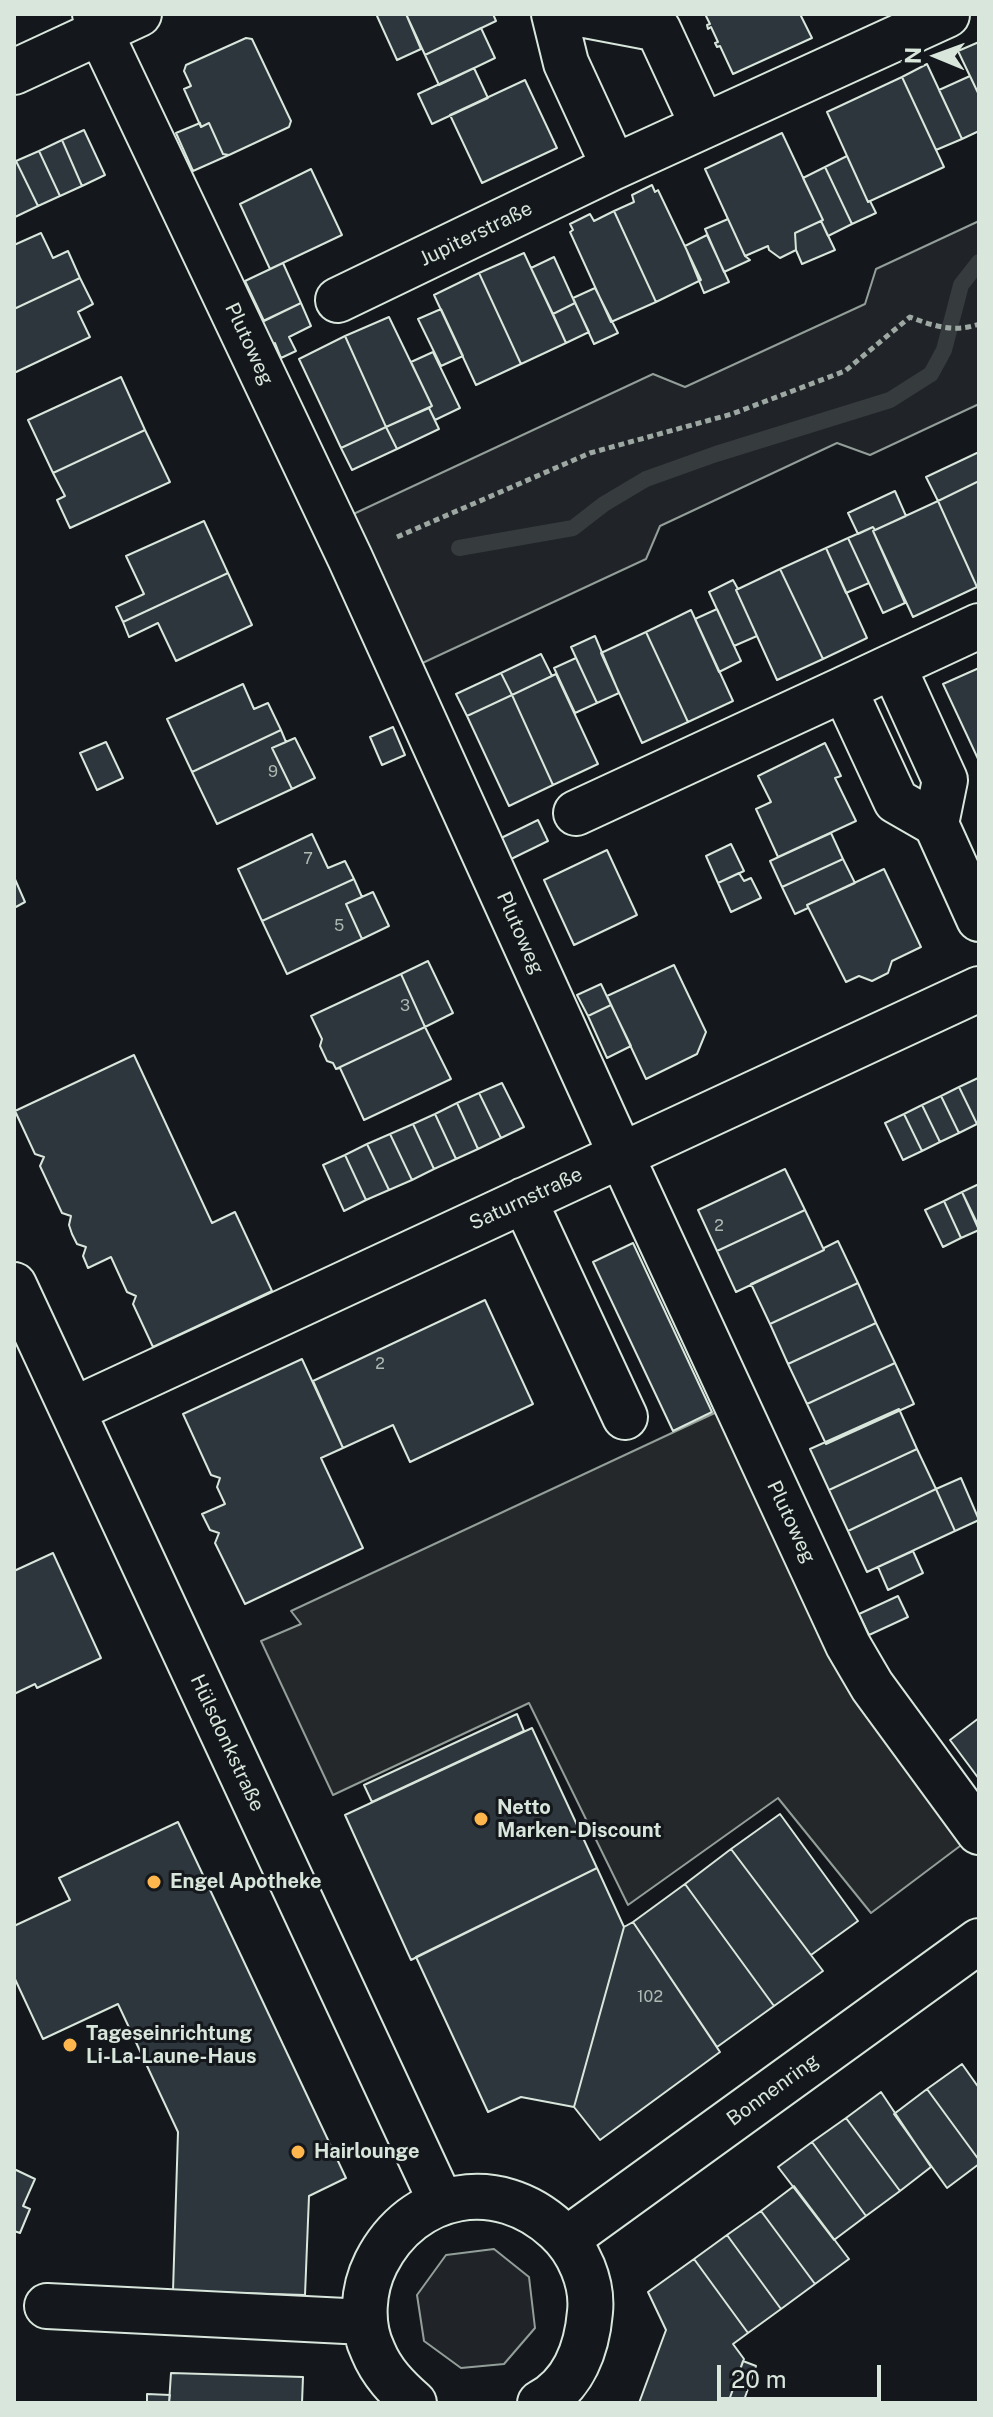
<!DOCTYPE html>
<html>
<head>
<meta charset="utf-8">
<style>
  body { margin:0 }
  #map { position:relative; width:993px; height:2417px; overflow:hidden; background:#14181c; font-family:"Public Sans",sans-serif }
  canvas { display:block }
  .frame { position:absolute; inset:0; border:16px solid #d8e6dc; pointer-events:none }
  .north { position:absolute; left:897px; top:16px; width:80px; height:80px; -webkit-text-stroke:6px #14181c; paint-order:stroke; rotate:271deg; font-size:22px; font-weight:700; line-height:32px; text-align:center; color:#d8e6dc }
  .north::after { content:''; display:block; margin:auto; width:28px; height:36px; background:#d8e6dc; clip-path:polygon(50% 0,100% 100%,50% 72%,0 100%) }
  .scale { position:absolute; left:717px; top:2365px; width:164px; height:36px; box-sizing:border-box; border:4px solid #d8e6dc; border-top:0; padding-left:10px; font-size:24px; line-height:28px; white-space:nowrap; color:#d8e6dc; -webkit-text-stroke:6px #14181c; paint-order:stroke }
</style>
</head>
<body>
<div id="map">
<canvas width="993" height="2417"></canvas>
<div class="frame"></div>
<div class="north">N</div>
<div class="scale">20 m</div>
</div>
<script>
const ctx = document.querySelector('canvas').getContext('2d');
ctx.lineJoin = 'round';
function fill(path, color) {
  ctx.fillStyle = color;
  ctx.fill(path, 'evenodd');
}
function stroke(path, color, width, dash) {
  ctx.strokeStyle = color;
  ctx.lineWidth = width;
  ctx.lineCap = dash ? 'butt' : 'round';
  ctx.setLineDash(dash || []);
  ctx.stroke(path);
}
function drawText(font, color, halo, rows, align = 'center') {
  ctx.font = font + ' "Public Sans",sans-serif';
  ctx.lineWidth = 6;
  ctx.setLineDash([]);
  ctx.textBaseline = 'middle';
  ctx.strokeStyle = halo;
  ctx.fillStyle = color;
  for (const [text, x, y, turn = 0] of rows) {
    ctx.save();
    ctx.translate(x, y);
    ctx.rotate((+turn || 0) * Math.PI / 180);
    ctx.textAlign = isNaN(turn) ? turn : align;
    if (halo) ctx.strokeText(text, 0, 0);
    ctx.fillText(text, 0, 0);
    ctx.restore();
  }
}
const green = new Path2D(`
  M979 221V404L870 455 837 443 660 526 646 559 416 666 347 517 653 374 685 387 865 304 876 269Z
  M494 2249 529 2277 535 2328 504 2364 461 2368 424 2341 417 2295 446 2255Z`);
fill(green, '#202428');
stroke(green, '#939e99', 2);
const parking = new Path2D(`
  M719 1411 964 1843 871 1913 778 1798 628 1905 529 1703 333 1795 261 1641 301 1624 291 1611Z`);
fill(parking, '#24282b');
stroke(parking, '#939e99', 2);
stroke(new Path2D(`
  M459 548 573 528 604 504 646 479 716 454 890 400 931 374 944 350 961 285 979 262`), '#363b3e', 16);
const building = new Path2D(`
  M380 14H406L421 49 397 60 377 16Z
  M406 14H493L496 21 425 55Z
  M705 14H800L812 38 733 74 720 46 717 47 715 43 718 42 711 27 708 29 707 25 710 24Z
  M481 28 495 58 439 85 425 55Z
  M246 38 252 39 291 121 289 127 229 155 223 154 209 123 201 127 184 89 191 86 184 71 186 65Z
  M979 42V95L958 51Z
  M927 64 962 139 936 150 902 77Z
  M474 68 488 98 432 124 418 94Z
  M970 76 979 95V131L962 139 939 90Z
  M902 77 944 167 868 202 827 112Z
  M525 80 557 148 482 183 450 115Z
  M200 123 201 127 209 123 223 154 229 155 193 171 176 133Z
  M84 130 105 175 82 186 62 140Z
  M782 133 823 220 795 233 796 250 780 258 769 250 768 246 745 256 705 169Z
  M62 140 82 186 60 196 39 151Z
  M39 151 60 196 38 206 16 161Z
  M847 156 868 202 870 201 876 213 852 224 825 167Z
  M16 161 38 206 15 217 14 163Z
  M825 167 852 224 828 236 821 221 823 220 803 178Z
  M311 169 342 235 270 269 240 204Z
  M652 185 655 192 658 190 701 280 656 302 614 211 634 202 632 195Z
  M614 211 656 302 611 322 570 232 573 230 570 224 590 214 594 221Z
  M728 219 745 256 750 260 724 272 705 229Z
  M821 221 835 250 802 264 796 250 795 233Z
  M41 233 53 258 68 251 80 278 14 309V245Z
  M707 235 729 282 704 293 685 246Z
  M524 253 566 343 521 364 479 273Z
  M554 257 575 303 553 314 531 268Z
  M283 263 301 303 264 321 245 281Z
  M479 273 521 364 476 385 434 295Z
  M80 278 93 304 78 312 90 337 14 373V309Z
  M595 288 618 333 594 344 573 298Z
  M301 303 311 326 289 337 296 351 281 358 275 343 271 345 261 322Z
  M575 303 589 332 566 343 553 314Z
  M441 309 463 356 441 366 418 319Z
  M389 317 432 406 386 427 345 336Z
  M345 336 386 427 341 448 299 359Z
  M433 352 460 408 435 420 429 408 432 406 411 362Z
  M121 377 145 430 53 473 28 420Z
  M429 408 439 429 397 449 386 427Z
  M386 427 397 449 352 470 341 448Z
  M145 430 170 482 70 528 57 500 65 496 53 473Z
  M979 452V481L938 501 926 477Z
  M979 481V586L977 587 938 501Z
  M895 491 906 516 875 530 873 527 858 534 848 513Z
  M938 501 977 587 913 617 873 531Z
  M204 521 228 573 123 622 116 607 144 594 126 556Z
  M873 527 875 530 873 531 905 603 883 613 848 538Z
  M848 538 869 583 846 593 826 548Z
  M826 548 867 638 823 659 780 569Z
  M780 569 823 659 777 680 736 590Z
  M228 573 252 625 176 661 158 623 129 637 123 622Z
  M733 580 738 589 736 590 757 636 734 646 709 592Z
  M717 609 741 661 719 672 695 619Z
  M691 610 733 701 688 722 646 632Z
  M646 632 688 722 642 743 601 653Z
  M595 636 619 693 597 703 571 647Z
  M541 654 552 676 512 695 501 673Z
  M576 658 597 703 575 713 554 668Z
  M979 668V761L943 684Z
  M501 673 512 695 467 716 456 694Z
  M556 674 598 764 553 785 512 695Z
  M243 684 254 709 268 703 281 730 192 772 167 719Z
  M512 695 553 785 509 806 467 716Z
  M393 727 405 755 382 765 370 737Z
  M281 730 286 742 272 748 292 789 217 824 192 772Z
  M295 738 315 778 292 789 272 748Z
  M106 742 123 778 97 790 80 753Z
  M825 743 841 776 835 778 856 821 778 857 756 809 771 802 758 776Z
  M538 820 548 841 507 861 497 840Z
  M831 833 843 859 782 887 770 861Z
  M312 834 328 868 345 861 354 879 262 921 238 869Z
  M731 844 744 871 718 883 706 856Z
  M607 850 637 915 574 945 544 880Z
  M843 859 855 883 807 905 808 908 795 914 782 887Z
  M884 869 921 947 892 961 888 973 872 981 859 976 846 982 807 905Z
  M739 873 744 881 751 878 761 898 731 912 718 883Z
  M14 877 25 902 14 908Z
  M354 879 362 897 346 904 362 939 287 974 262 921Z
  M373 892 389 926 362 939 346 904Z
  M428 961 453 1013 425 1027 401 974Z
  M674 965 706 1032 697 1054 646 1079 607 996Z
  M401 974 425 1027 336 1069 333 1063 327 1061 320 1046 322 1039 311 1016Z
  M601 984 611 1005 588 1016 577 995Z
  M611 1005 631 1046 607 1058 588 1016Z
  M425 1027 451 1079 364 1120 340 1068 336 1069Z
  M134 1055 212 1223 235 1212 272 1291 153 1347 133 1304 136 1296 127 1292 111 1257 88 1268 83 1256 86 1247 77 1244 72 1234 69 1225 71 1216 62 1213 40 1166 44 1157 35 1154 15 1111Z
  M978 1078 979 1123 977 1124 959 1087Z
  M502 1083 524 1127 501 1138 479 1093Z
  M959 1087 977 1124 959 1133 941 1096Z
  M479 1093 501 1138 478 1149 457 1103Z
  M941 1096 959 1133 940 1142 922 1105Z
  M457 1103 478 1149 456 1159 435 1114Z
  M922 1105 940 1142 922 1151 904 1114Z
  M435 1114 456 1159 434 1169 413 1124Z
  M904 1114 922 1151 903 1160 885 1123Z
  M413 1124 434 1169 412 1180 390 1134Z
  M390 1134 412 1180 389 1190 367 1144Z
  M367 1144 389 1190 366 1200 345 1155Z
  M345 1155 366 1200 344 1211 323 1165Z
  M785 1169 805 1210 717 1251 698 1210Z
  M979 1184V1227L962 1192Z
  M962 1192 979 1230 961 1238 944 1201Z
  M944 1201 961 1238 943 1247 925 1210Z
  M805 1210 824 1250 736 1292 717 1251Z
  M838 1241 858 1283 770 1324 751 1284 824 1250V1248Z
  M633 1243 712 1412 673 1431 593 1262Z
  M858 1283 876 1323 788 1364 770 1324Z
  M485 1300 533 1404 410 1462 393 1425 343 1448 313 1381Z
  M876 1323 895 1363 807 1404 788 1364Z
  M302 1359 343 1448 321 1458 363 1548 245 1604 215 1543 219 1533 210 1530 202 1514 225 1504 217 1487 220 1478 211 1475 183 1414Z
  M895 1363 914 1404 826 1444 807 1404Z
  M899 1409 917 1449 829 1490 810 1449Z
  M917 1449 936 1489 848 1531 829 1490Z
  M961 1478 979 1520 955 1531 936 1489Z
  M936 1489 955 1531 867 1572 848 1531Z
  M913 1551 923 1573 888 1590 878 1567Z
  M53 1553 101 1658 37 1688 35 1684 14 1694V1571Z
  M898 1596 908 1617 869 1635 859 1614Z
  M517 1714 524 1731 372 1802 364 1785Z
  M979 1718V1779L950 1740Z
  M532 1728 597 1868 411 1960 345 1815Z
  M780 1814 858 1921 811 1955 731 1849Z
  M178 1822 346 2178 309 2196 305 2295 173 2291 178 2132 118 2004 43 2039 14 1977V1926L70 1900 59 1878Z
  M731 1849 823 1971 774 2006 685 1884Z
  M597 1868 624 1927 574 2107 521 2097 488 2112 416 1957Z
  M685 1884 774 2006 717 2047 633 1922Z
  M633 1922 720 2052 600 2140 574 2107 624 1927Z
  M962 2064 979 2088V2160L927 2089Z
  M927 2089 979 2160V2164L947 2188 894 2114Z
  M881 2092 931 2167 900 2191 846 2118Z
  M846 2118 900 2191 866 2216 812 2142Z
  M812 2142 866 2216 834 2240 778 2167Z
  M14 2169 35 2179 23 2206 30 2209 20 2233 14 2231Z
  M794 2186 849 2259 815 2284 761 2211Z
  M761 2211 815 2284 781 2309 727 2235Z
  M727 2235 781 2309 748 2333 694 2259Z
  M694 2259 748 2333 733 2344 744 2359 728 2403H639L666 2330 648 2292Z
  M743 2361 756 2366 743 2403H728Z
  M171 2373 303 2377 302 2403H169Z
  M147 2394 170 2395 169 2403H147Z`);
fill(building, '#2c363c');
stroke(building, '#d8e6dc', 2);
const minor = new Path2D(`
  M95 14 100 32 350 558 621 1155 848 1645 872 1686 979 1832
  M579 14 658 29 703 126
  M14 72 139 14
  M614 167 947 15
  M338 300 614 167 566 63 554 14
  M893 666 979 626
  M576 813 844 689
  M936 824 945 780 893 666 844 689 896 801 936 824 979 919
  M524 1200 625 1417
  M14 1285 441 2202
  M73 1410 979 989
  M567 2239 979 1941
  M47 2306 365 2322
  M414 2403C397 2388 382 2373 373 2351 360 2324 363 2289 376 2263 413 2190 498 2175 557 2230 579 2250 593 2283 590 2312 587 2348 574 2385 540 2403`);
stroke(minor, '#d8e6dc', 48);
stroke(new Path2D(`
  M397 537 590 453 732 414 845 371 910 317C933 326 955 333 979 324`), '#9da8a2', 5, [6, 4]);
stroke(minor, '#14181c', 44);
for (const [x, y, r, color] of [
  [481,1819,8,"#ffb74d"],
  [154,1882,8,"#ffb74d"],
  [70,2045,8,"#ffb74d"],
  [298,2152,8,"#ffb74d"]
]) {
  const dot = new Path2D();
  dot.arc(x, y, r, 0, 2 * Math.PI);
  ctx.fillStyle = color;
  ctx.fill(dot);
  stroke(dot, '#14181c', 3);
}
drawText('16px', '#adbab4', null, [
  ["9",273,772],
  ["7",308,859],
  ["5",339,926],
  ["3",405,1006],
  ["2",719,1226],
  ["2",380,1364],
  ["102",650,1997]
]);
drawText('20px', '#d8e6dc', '#14181c', [
  ["Jupiterstraße",476,234,-26],
  ["Plutoweg",249,344,65],
  ["Plutoweg",520,933,66],
  ["Saturnstraße",526,1199,-25],
  ["Plutoweg",791,1522,65],
  ["Hülsdonkstraße",227,1743,65],
  ["Bonnenring",773,2090,-36]
]);
drawText('bold 20px', '#d8e6dc', '#14181c', [
  ["Netto",497,1808],
  ["Marken-Discount",497,1831],
  ["Engel Apotheke",170,1882],
  ["Tageseinrichtung",86,2034],
  ["Li-La-Laune-Haus",86,2057],
  ["Hairlounge",314,2152]
], 'left');
</script>
</body>
</html>
